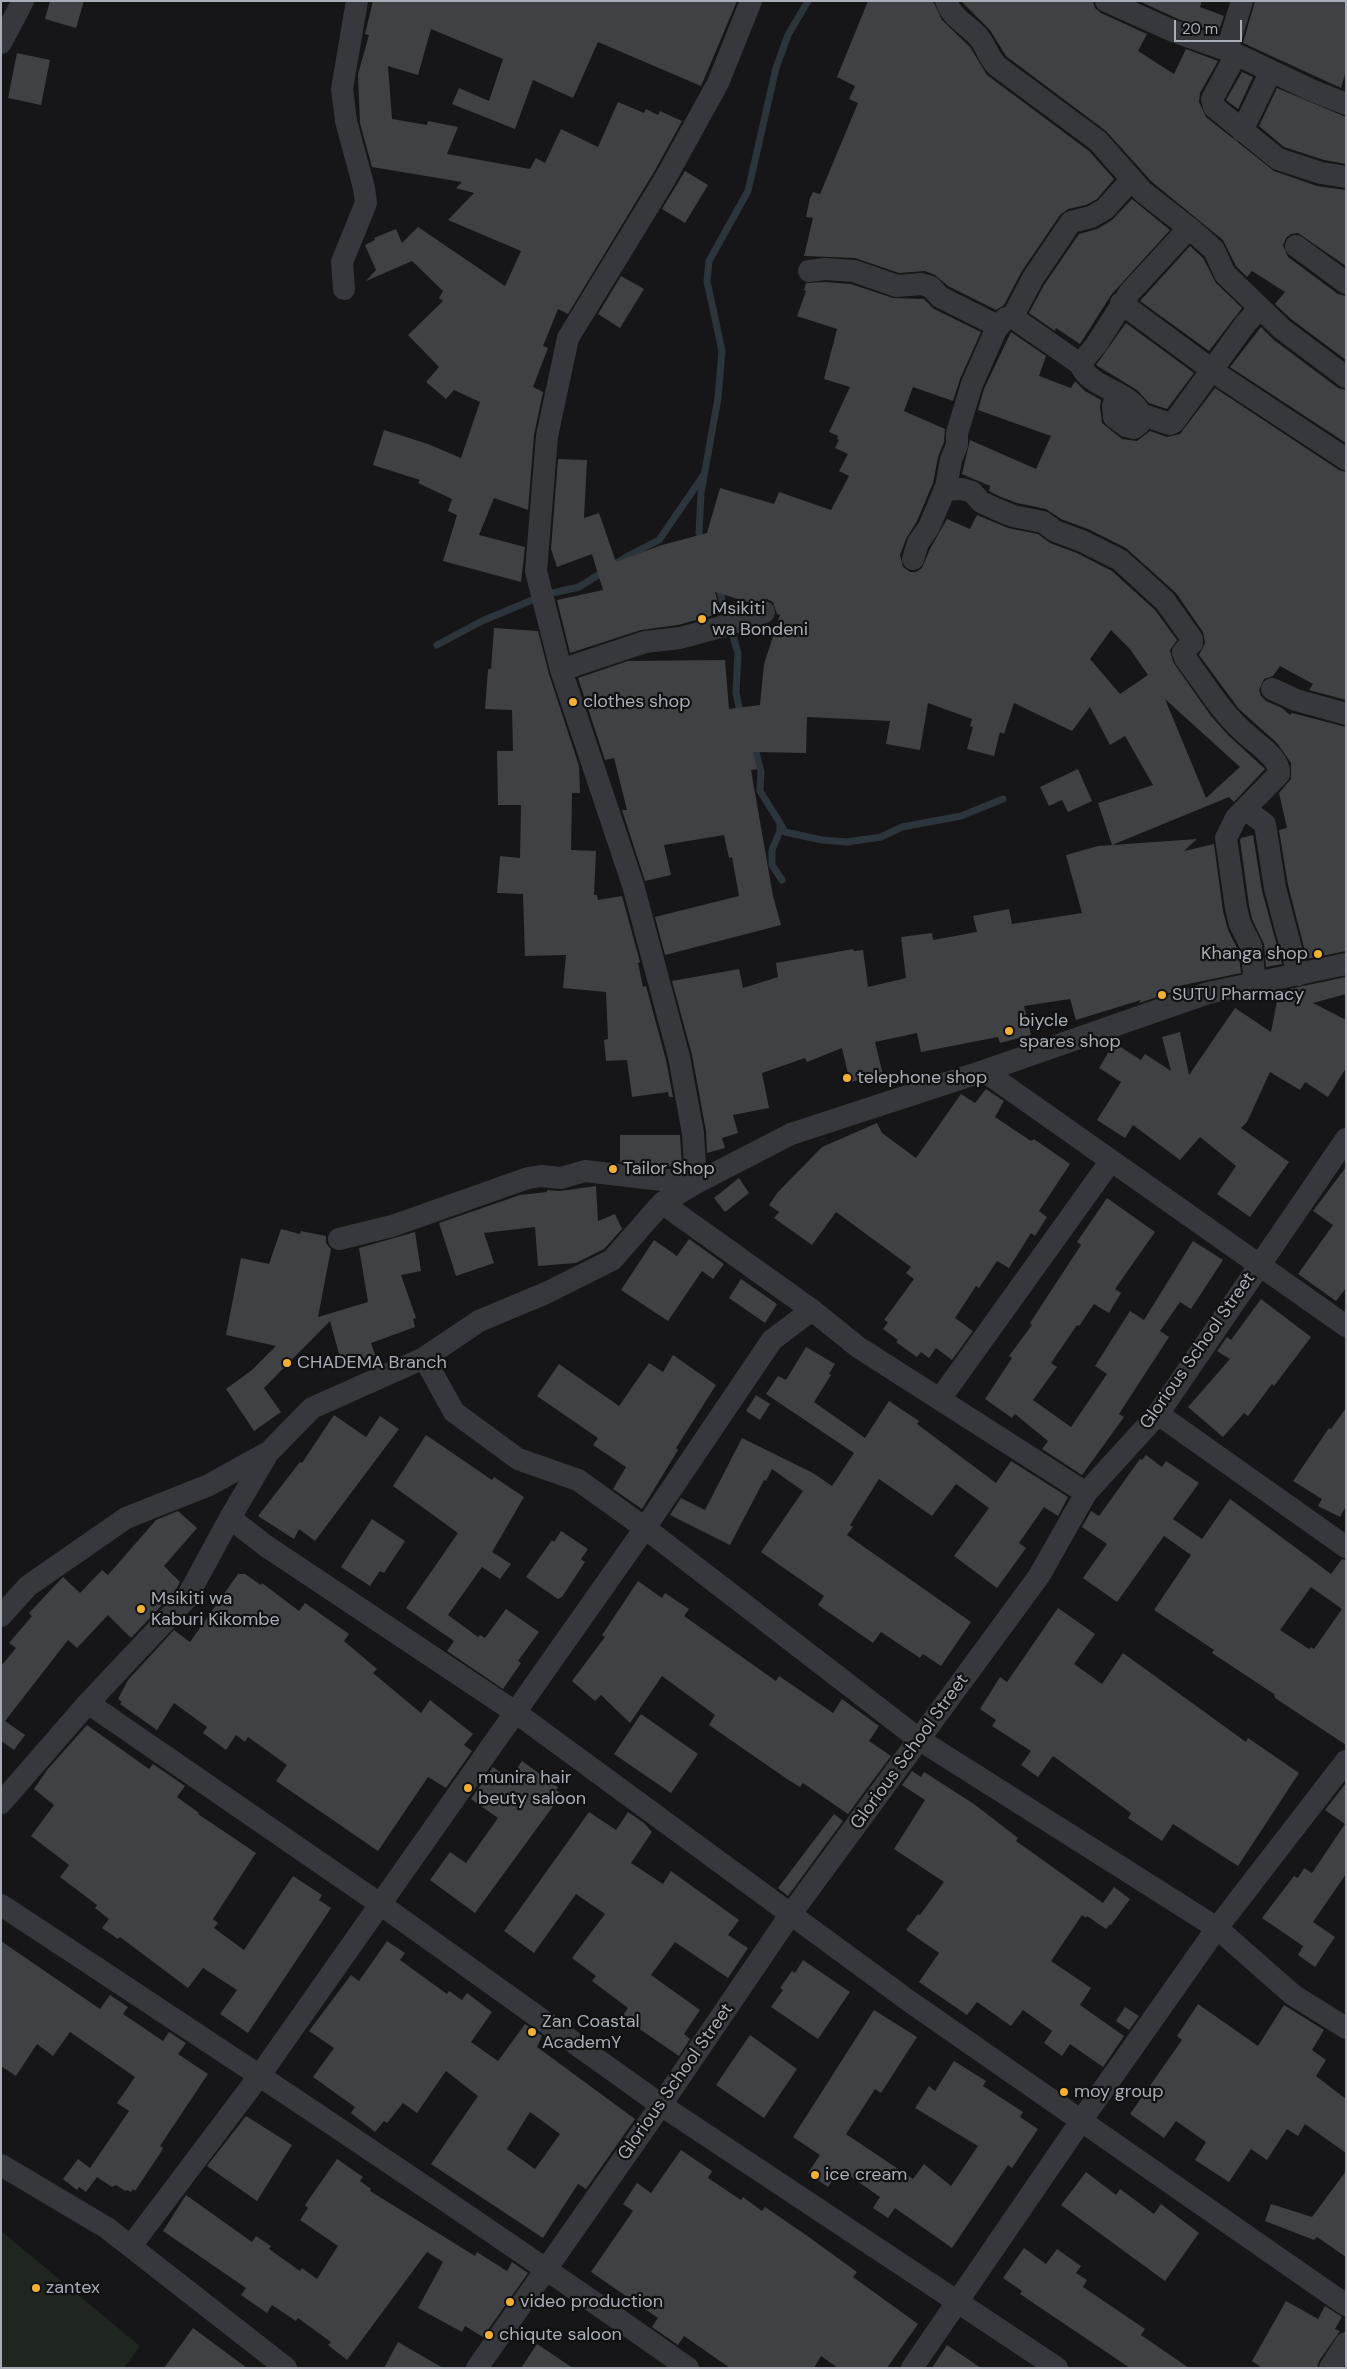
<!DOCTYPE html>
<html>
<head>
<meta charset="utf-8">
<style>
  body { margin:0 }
  #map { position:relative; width:1347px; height:2369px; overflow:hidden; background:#161618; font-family:"DM Sans",sans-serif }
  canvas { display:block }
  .frame { position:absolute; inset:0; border:2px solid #a8adb8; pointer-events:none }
  .scale { position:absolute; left:1174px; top:20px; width:68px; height:22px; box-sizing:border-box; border:2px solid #a8adb8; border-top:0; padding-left:6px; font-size:15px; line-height:18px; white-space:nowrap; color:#a8adb8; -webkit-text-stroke:4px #111113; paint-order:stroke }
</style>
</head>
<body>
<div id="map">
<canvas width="1347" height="2369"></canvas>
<div class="frame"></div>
<div class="scale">20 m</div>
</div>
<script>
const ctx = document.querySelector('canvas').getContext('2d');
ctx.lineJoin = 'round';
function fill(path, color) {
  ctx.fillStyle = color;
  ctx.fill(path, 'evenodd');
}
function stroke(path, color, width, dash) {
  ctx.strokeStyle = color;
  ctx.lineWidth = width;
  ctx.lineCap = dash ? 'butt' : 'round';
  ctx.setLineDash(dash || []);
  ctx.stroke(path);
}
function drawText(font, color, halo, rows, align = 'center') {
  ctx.font = font + ' "DM Sans",sans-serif';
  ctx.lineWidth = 4.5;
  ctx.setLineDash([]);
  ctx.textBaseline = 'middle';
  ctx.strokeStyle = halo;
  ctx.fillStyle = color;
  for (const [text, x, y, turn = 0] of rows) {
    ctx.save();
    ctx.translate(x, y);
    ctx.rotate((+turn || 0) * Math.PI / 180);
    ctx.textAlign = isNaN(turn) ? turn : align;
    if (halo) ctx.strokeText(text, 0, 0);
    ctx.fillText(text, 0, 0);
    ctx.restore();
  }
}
fill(new Path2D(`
  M1 2231 140 2346 124 2368H1Z`), '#1e261f');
stroke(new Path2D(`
  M702 543 699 533 701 493 718 398 722 351 707 281 709 261 748 191 776 68 788 35 808 1
  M718 586 738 653 736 693 741 716
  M437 645 482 621 544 595 579 587 628 556 659 540 703 476
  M754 744 761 772 760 791 780 823V831L772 850V865L782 880
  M781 825 785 832 822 840 847 842 881 837 902 827 961 816 1003 799`), '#2c353c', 7);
fill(new Path2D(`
  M50 1H84L76 28 45 19Z
  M373 1H737L701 86 598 42 573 98 533 80 515 129 452 104 459 88 489 101 503 59 431 29 418 75 388 66 392 119 427 125 428 121 458 127 447 154 530 169 536 158 545 163 561 129 598 147 618 102 644 113 646 109 658 115 660 111 682 121 654 172 568 314 558 309 543 346 548 348 533 387 543 392 534 435 528 510 494 498 479 535 525 547 521 582 443 561 457 515 448 511 452 499 418 483 420 480 373 465 384 430 428 444 461 458 480 402 454 390 446 399 426 382 439 367 408 335 443 301 439 298 443 291 412 261 366 281 376 270 365 245 375 240 374 238 396 229 402 243 418 227 505 286 521 251 448 220 474 193 456 188 462 182 372 167 360 123 358 74 369 35 365 34Z
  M868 1H933L942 20 970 47 987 75 1089 151 1114 179 1097 199 1086 205 1068 209 1060 215 1022 271 1004 305 996 310 948 286 935 275 925 271 899 273 855 258 804 256 813 218 806 217 810 198 813 192 820 194 858 103 849 99 855 86 837 77Z
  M961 1H1093L1095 8 1101 13 1147 34 1138 51 1174 74 1186 49 1218 61 1200 93 1199 102 1206 117 1274 171 1317 186 1346 190V266L1298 233 1291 234 1286 238 1283 245 1288 257 1338 294 1346 296V360L1291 319 1275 304 1285 292 1252 271 1247 277 1236 266 1223 240 1152 182 1106 131 1006 56 990 30Z
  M1139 1H1202L1200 7 1224 16 1218 33 1178 19Z
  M1255 1H1346V71L1341 88 1243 43Z
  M17 53 50 60 41 105 8 98Z
  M1242 72 1253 77 1238 109 1226 100Z
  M1277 88 1346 117V164L1324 160 1284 147 1259 126Z
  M685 171 708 185 685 223 662 209Z
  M1132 199 1170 230 1111 295 1080 344 1056 328 1055 331 1029 313 1044 285 1079 234 1097 229 1112 220Z
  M1190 246 1203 258 1216 283 1242 308 1209 351 1140 301Z
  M621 276 644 289 620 328 598 314Z
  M825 282 851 284 893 298 924 299 934 309 981 332 960 379 953 401 913 387 904 411 945 429 944 442 938 457 933 483 917 521 906 539 900 555 903 567 910 572H916L922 568 930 549 947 519 970 529 977 515 1008 528 1038 534 1050 543 1077 553 1112 571 1155 610 1177 640 1170 650 1173 662 1211 716 1228 735 1265 769 1234 802 1229 797 1112 845 1197 839 1184 851 1214 844 1223 911 1228 930 1238 950 1241 973 1174 987 1175 991 1139 1003 1141 1000 1076 1020 1070 999 1024 1006 1031 1035 1000 1043 998 1037 921 1052 917 1033 875 1042 883 1075 850 1082 842 1048 807 1062 805 1058 762 1073 769 1108 733 1115 738 1133 722 1138 725 1148 707 1153 706 1131 692 1055 672 981 739 969 743 988 778 977 776 963 853 949 854 951 863 950 868 987 906 978 901 937 932 933 933 940 977 932 973 916 1009 909 1012 924 1082 913 1066 855 1098 846 1112 845 1098 803 1153 785 1125 736 1110 745 1090 707 1072 731 1014 703 1004 734 1000 732 994 756 967 749 973 727 970 726 972 719 928 703 920 750 886 744 890 721 807 717 806 753 753 752 757 769 751 770 773 896 781 925 665 955 655 917 739 896 732 857 729 858 724 835 664 845 671 875 645 881 622 810H627L614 758 605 760 578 678 628 661 725 660 729 709 760 705 764 664 780 615 777 614 773 602 767 599 751 603 715 592 721 613 678 625 641 630 570 653 557 600 603 590 592 554 557 567 551 549 558 459 587 460 584 518 599 513 616 562 662 545 707 533 720 488 774 504 779 492 831 510 849 476 839 471 848 454 835 448 839 440 837 439 838 436 829 432 850 387 824 379 837 329 797 316 806 291 804 290 806 283ZM1111 630 1130 649 1148 675 1120 694 1090 659ZM1165 699 1240 767 1206 798Z
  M1126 323 1194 373 1167 409 1149 403 1137 390 1096 365Z
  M1261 327 1274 340 1338 388 1346 390V443L1230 367Z
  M1011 332 1046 356 1039 376 1071 388 1075 381 1085 391 1101 400 1100 407 1102 423 1122 439 1137 441 1150 431 1167 437 1180 434 1215 388 1339 470 1346 472V700L1309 690 1313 684 1280 666 1273 676 1264 679 1259 690 1261 696 1266 701 1282 708 1290 715 1292 713 1346 727V951L1307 959 1288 885 1279 830 1287 828 1279 793 1291 779V763L1277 743 1239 709 1199 655 1205 643 1203 632 1176 593 1126 548 1088 529 1061 519 1046 509 1017 503 1001 497 989 491 990 486 962 474 970 440 1036 469 1051 436 978 410 984 389Z
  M494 628 538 631 549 674 579 766 580 793H572L571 850 596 851 594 895H597L598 900 622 896 640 962 638 963 643 987 646 986 666 1060 673 1097H669L668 1092 632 1097 627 1060 606 1061 604 1040 608 1039 606 992 563 988 566 955 525 956 523 894 497 893 500 856 520 858 521 805H498L497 751H513L512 710 485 709 488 669H491Z
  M1078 769 1092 801 1068 812 1062 800 1049 806 1040 787Z
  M1253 835 1262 891 1282 964 1266 967 1264 944 1252 919 1249 905 1240 840 1241 838Z
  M1346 977V994L1313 1003 1346 1020V1068L1328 1097 1305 1082 1300 1090 1270 1072 1247 1122 1241 1128 1289 1162 1250 1217 1217 1194 1236 1166 1200 1137 1180 1160 1133 1125 1125 1138 1097 1120 1121 1082 1099 1068 1114 1043 1141 1060 1145 1054 1171 1071 1162 1037 1180 1032 1189 1075 1235 1008 1271 1032 1279 991Z
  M986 1089 1004 1101 995 1117 1031 1141 1034 1139 1070 1164 1039 1211 1047 1217 1035 1236 1031 1233 1009 1268 997 1261 979 1288 976 1286 955 1318 973 1331 952 1360 936 1348 929 1358 921 1352 917 1357 896 1342 898 1340 883 1329 888 1322 884 1320 914 1279 906 1273 911 1267 836 1212 812 1245 774 1218 779 1212 769 1205 778 1192 822 1147 877 1123 882 1133 916 1158 961 1094 975 1103Z
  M620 1135H680L682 1167 620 1162Z
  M1346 1167V1288L1336 1301 1298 1274 1333 1225 1313 1211Z
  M739 1178 749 1193 725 1212 714 1198Z
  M596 1186 598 1221 615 1214 622 1229 604 1249 576 1263 538 1266 535 1227 484 1233 494 1263 456 1276 439 1223 520 1195 547 1192V1190L560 1191Z
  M1107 1198 1155 1232 1115 1289 1121 1293 1109 1313 1094 1304 1079 1326 1077 1325 1051 1363 1057 1367 1033 1400 1071 1427 1107 1374 1095 1366 1130 1311 1144 1320 1193 1241 1223 1260 1191 1309 1180 1302 1160 1331 1169 1337 1119 1414 1124 1417 1082 1475 1042 1449 1048 1441 1015 1414 1012 1418 985 1399 1012 1358 1009 1356 1032 1325 1030 1323 1081 1245 1077 1242Z
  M281 1229 300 1234 301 1231 326 1236V1243L331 1249 318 1317 368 1302 359 1248 415 1232 421 1271 401 1275 416 1318 413 1319 415 1327 371 1343 375 1355 342 1365 330 1321 264 1388 281 1412 254 1431 226 1389 252 1370 276 1346 226 1335 241 1258 269 1264Z
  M689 1239 724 1264 713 1279 702 1271 668 1321 621 1290 654 1240 677 1256Z
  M741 1279 777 1304 765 1323 729 1298Z
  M1261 1299 1311 1337 1274 1386 1272 1384 1248 1416 1244 1413 1223 1437 1188 1407 1230 1359 1217 1351 1227 1337 1231 1340Z
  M806 1347 835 1364 829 1374 831 1375 814 1402 865 1438 889 1401 919 1421 917 1424 996 1483 1011 1461 1068 1497 1058 1516 1044 1507 1019 1543 1026 1548 997 1588 954 1556 989 1508 956 1484 932 1516 879 1479 850 1525 853 1527 847 1535 971 1622 941 1666 923 1654 920 1658 881 1632 873 1643 818 1605 824 1596 761 1552 803 1491 772 1469 766 1481 764 1480 730 1545 670 1515 681 1498 705 1510 742 1438 813 1473 832 1486 854 1453 766 1394 778 1376 786 1380Z
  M673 1355 716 1385 676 1448 678 1450 642 1509 613 1489 626 1467 593 1445 598 1438 537 1396 559 1364 619 1406 649 1363 663 1372Z
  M756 1395 770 1404 760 1420 746 1411Z
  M1346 1408V1506L1340 1517 1318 1506 1322 1499 1293 1481 1329 1428 1331 1429Z
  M334 1415 366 1437 380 1416 399 1429 315 1541 299 1529 294 1539 258 1516 300 1462 302 1463Z
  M426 1435 492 1480 494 1477 524 1497 492 1552 511 1564 500 1579 482 1567 448 1615 478 1637 480 1635 485 1638 506 1609 539 1632 518 1661 521 1663 503 1689 447 1651 454 1641 406 1608 458 1533 393 1486Z
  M1146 1455 1162 1467 1166 1461 1199 1483 1173 1519 1202 1539 1230 1499 1331 1574 1342 1559 1346 1560V1745L1275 1698 1274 1694 1212 1653 1214 1650 1154 1610 1191 1555 1164 1536 1117 1602 1083 1578 1107 1544 1082 1527 1091 1511 1099 1516 1140 1459 1142 1460ZM1311 1587 1342 1609 1314 1649 1311 1647 1309 1649 1280 1630Z
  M178 1511 197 1528 164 1566 180 1582 175 1591 131 1638 108 1615 77 1648 68 1640 5 1721 25 1735 14 1750 1 1741V1666L16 1648 9 1643 32 1616 29 1613 63 1577 80 1593 102 1570 108 1575 156 1520Z
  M372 1519 405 1541 384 1573 380 1571 370 1586 341 1567Z
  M561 1531 588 1549 581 1559 585 1562 562 1597 558 1599 526 1577 552 1540 554 1542Z
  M238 1574H245L261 1585 262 1583 299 1611 305 1603 349 1634 344 1641 377 1669 373 1673 421 1713 430 1700 473 1734 464 1745 472 1751 446 1788 428 1777 378 1851 276 1781 287 1765 248 1737 245 1742 236 1735 226 1750 203 1733 207 1727 174 1703 157 1730 120 1704 122 1702 118 1699 128 1680 174 1630 190 1642Z
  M638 1581 662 1598 665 1593 689 1609 684 1616 776 1681 779 1676 833 1713 842 1699 879 1726 869 1741 891 1756 848 1814 803 1783 800 1787 787 1779 709 1725 715 1715 662 1676 630 1723 601 1695 595 1701 572 1681 605 1637 602 1635Z
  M1058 1608 1095 1634 1074 1664 1102 1684 1123 1653 1246 1742 1248 1738 1299 1773 1238 1866 1173 1824 1162 1841 1128 1818 1131 1813 1053 1756 1038 1777 1021 1765 1031 1751 992 1726 996 1720 980 1709 1000 1677 1007 1682Z
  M641 1714 698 1754 671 1793 614 1754Z
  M87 1725 149 1769 153 1764 185 1786 177 1797 199 1813 198 1814 256 1853 213 1919 218 1923 214 1928 244 1950 293 1876 322 1895 319 1900 331 1908 248 2033 220 2014 237 1990 203 1968 188 1988 120 1937 118 1939 102 1928 109 1919 95 1908 97 1905 60 1877 69 1865 31 1836 54 1805 34 1789 47 1770Z
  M522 1761 558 1787 556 1790 562 1794 475 1913 430 1880 450 1852 466 1863 498 1818 471 1799 493 1767 510 1779Z
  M912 1771 921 1777 924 1772 974 1804 1018 1838 1016 1841 1103 1903 1114 1887 1130 1899 1111 1925 1110 1924 1106 1929 1087 1916 1086 1918 1082 1915 1051 1961 1091 1988 1080 2005 1124 2036 1103 2067 1070 2044 1062 2056 1044 2043 1052 2031 1023 2010 1011 2026 977 2002 967 2015 919 1982 939 1953 906 1930 918 1914 920 1915 944 1882 894 1849 925 1800 902 1785Z
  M1346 1783V1874L1313 1922 1335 1937 1315 1967 1298 1955 1303 1946 1262 1918 1294 1876 1298 1878 1304 1868 1312 1873 1345 1824 1325 1810Z
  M589 1812 616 1830 628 1812 644 1823 652 1832 631 1863 663 1884 671 1871 739 1920 728 1935 748 1948 728 1978 675 1942 651 1975 700 2010 684 2034 690 2039 679 2056 622 2017 628 2008 592 1981 596 1976 572 1958 605 1914 576 1894 534 1953 504 1931Z
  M834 1814 843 1821 788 1896 778 1888Z
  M1 1941 100 2009 110 1995 128 2007 123 2014 163 2041 169 2032 186 2043 178 2054 208 2074 160 2146 163 2148 161 2152 135 2191 133 2189 131 2192 127 2190 125 2191 116 2185 112 2187 97 2177 86 2192 79 2187 77 2190 63 2179 78 2159 90 2168 129 2111 117 2103 135 2077 70 2032 53 2056 37 2044 16 2076 1 2066Z
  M387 1941 405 1953 400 1960 447 1994 449 1991 462 2000 467 1993 492 2012 471 2042 498 2061 525 2024 542 2036 537 2047 635 2119 586 2189 578 2184 543 2238 431 2164 478 2096 446 2071 417 2113 403 2103 387 2123 384 2121 375 2132 351 2113 355 2107 313 2077 334 2048 309 2031 351 1975 359 1981ZM530 2112 560 2134 535 2169 507 2149Z
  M803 1960 850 1992 818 2039 771 2007 783 1990 780 1988 792 1971 795 1973Z
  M1198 2004 1258 2046 1284 2005 1324 2030 1312 2050 1326 2060 1316 2076 1346 2099V2153L1305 2124 1298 2136 1287 2129 1267 2160 1251 2149 1229 2182 1195 2160 1206 2142 1176 2121 1164 2138 1130 2114 1182 2040 1177 2036Z
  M1125 2007 1139 2016 1129 2030 1116 2021Z
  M874 2010 917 2037 881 2093 875 2089 846 2134 913 2179 924 2164 951 2186 978 2146 915 2108 929 2086 935 2091 954 2061 986 2081 983 2086 1023 2112 1020 2117 1038 2129 1012 2168 1008 2165 952 2248 895 2208 888 2218 873 2208 880 2197 840 2169 828 2187 808 2173 820 2155 793 2137Z
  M750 2035 797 2069 764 2118 716 2085Z
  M246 2116 292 2145 257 2201 207 2166Z
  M681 2150 712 2171 708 2178 741 2200 743 2197 762 2211 765 2207 806 2235 857 2272 853 2277 918 2324 887 2368H838L821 2356 814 2368H730L684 2336 678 2345 652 2327 658 2318 591 2272 633 2211 623 2204 637 2183 651 2193Z
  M337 2159 363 2177 360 2181 371 2189 370 2191 475 2256 477 2252 507 2271 512 2262 528 2273 483 2337 465 2326 462 2332 418 2308 443 2262 427 2252 347 2360 328 2345 331 2342 298 2318 296 2321 272 2305 267 2313 241 2295 246 2288 163 2231 186 2195 252 2242 256 2236 271 2246 269 2249 300 2271 302 2268 317 2279 338 2246 300 2220 308 2208 305 2205Z
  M1346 2171V2257L1317 2237 1314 2240 1265 2221 1271 2204 1312 2217Z
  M1086 2172 1116 2195 1120 2189 1154 2214 1161 2204 1199 2233 1165 2281 1061 2205Z
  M1024 2248 1046 2264 1057 2249 1081 2266 1076 2273 1087 2280 1083 2287 1145 2329 1141 2335 1189 2368H1130L1020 2294 1022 2291 1003 2278Z
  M1286 2301 1318 2319 1325 2306 1342 2317 1335 2329 1340 2331 1319 2361 1317 2368H1262L1252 2361Z
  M193 2328 247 2368H164Z
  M398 2342 443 2368H384Z
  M537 2344 573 2368H521Z
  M947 2345 981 2368H932Z`), '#404145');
stroke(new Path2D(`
  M946 1C953 20 968 24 980 39 987 48 988 57 997 66L1098 141 1143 192 1193 231 1214 250 1225 274 1282 329 1346 377
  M1106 1 1173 31 1227 50 1311 90 1346 104
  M1 43 23 1
  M1227 50 1242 1
  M1236 55 1212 99 1214 107 1278 159 1321 173 1346 177
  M1242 131 1271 71
  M1296 246 1346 283
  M809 271 825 269 854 271 897 286 921 284 931 287 940 297 994 324 1000 325 1006 318 1015 319 1080 364 1096 345 1130 292 1189 228
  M344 289 342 262 366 203 364 188 346 121 342 89 357 1
  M1121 303 1223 378 1346 459
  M1012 318 1033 278 1071 222 1091 217 1105 209 1131 180
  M1080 364C1090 390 1132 390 1142 417L1139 424 1134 428 1126 426 1114 417 1113 406 1118 394
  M1142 417 1146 416 1170 424 1174 422 1246 323 1260 308
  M944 490 962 489 972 492 981 502 996 509 1013 516 1043 522 1055 531 1082 541 1120 560 1165 601 1192 639V643L1183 652 1185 658C1204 683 1222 714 1246 734 1257 744 1281 759 1279 774L1236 818 1226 838 1236 908 1240 924 1251 946 1255 983
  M913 559 918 543 929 527 946 487 951 460 957 445V433L972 384 998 325
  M561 670 645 642 680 638 721 627 764 612
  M1272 689 1296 700 1346 714
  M1245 809 1265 824 1275 888 1298 975
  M1346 964 1208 993 984 1071 791 1134 696 1183 662 1203 612 1260 546 1293 479 1321 424 1358 312 1408 268 1453 230 1518 266 1546 515 1712 909 2001 1346 2305
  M984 1071 1346 1326
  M696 1183 693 1133 679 1057 633 885 561 670 536 571 547 436 568 338 665 179 718 83 751 1
  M662 1203 812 1310 858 1347 1086 1493
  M339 1239 392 1226 528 1178 541 1176 561 1178 585 1171 662 1180H685L696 1183
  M424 1358 454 1412 518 1459 578 1480 645 1528 920 1740 1217 1928 1293 1995 1346 2028
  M940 1399 1110 1162
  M1158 1414 1346 1547
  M1 1616 28 1586 126 1518 209 1485 267 1453
  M88 1703 380 1904 661 2105 1057 2368
  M1 1803 88 1703 186 1599 230 1518
  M1 1905C232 2057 462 2209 688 2368
  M1 2165 107 2228 286 2368
  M131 2246 260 2075 645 1528 772 1340 812 1310
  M477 2368 661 2105 790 1915 1039 1576 1086 1493 1158 1414 1346 1139
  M912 2368 1081 2121 1217 1928 1346 1761
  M1330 2368 1346 2343`), '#37383d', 22);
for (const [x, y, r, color] of [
  [702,619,5,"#f2b134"],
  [573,702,5,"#f2b134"],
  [1318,954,5,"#f2b134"],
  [1162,995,5,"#f2b134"],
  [1009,1031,5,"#f2b134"],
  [847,1078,5,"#f2b134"],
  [613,1169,5,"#f2b134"],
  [287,1363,5,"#f2b134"],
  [141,1609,5,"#f2b134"],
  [468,1788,5,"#f2b134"],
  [532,2032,5,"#f2b134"],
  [1064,2092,5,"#f2b134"],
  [815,2175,5,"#f2b134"],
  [36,2288,5,"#f2b134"],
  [510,2302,5,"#f2b134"],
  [489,2335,5,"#f2b134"]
]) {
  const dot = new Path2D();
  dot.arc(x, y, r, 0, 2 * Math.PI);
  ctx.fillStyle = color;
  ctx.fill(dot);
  stroke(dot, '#111113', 2);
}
drawText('18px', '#a8adb8', '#111113', [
  ["Msikiti",712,609],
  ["wa Bondeni",712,630],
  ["clothes shop",583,702],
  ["Khanga shop",1308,954,"right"],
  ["SUTU Pharmacy",1172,995],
  ["biycle",1019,1021],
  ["spares shop",1019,1042],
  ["telephone shop",857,1078],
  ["Tailor Shop",623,1169],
  ["CHADEMA Branch",297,1363],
  ["Msikiti wa",151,1599],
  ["Kaburi Kikombe",151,1620],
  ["munira hair",478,1778],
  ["beuty saloon",478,1799],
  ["Zan Coastal",542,2022],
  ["AcademY",542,2043],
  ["moy group",1074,2092],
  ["ice cream",825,2175],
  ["zantex",46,2288],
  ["video production",520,2302],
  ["chiqute saloon",499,2335]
], 'left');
drawText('18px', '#a8adb8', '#111113', [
  ["Glorious School Street",1198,1351,-55],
  ["Glorious School Street",910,1752,-54],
  ["Glorious School Street",676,2082,-55]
]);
</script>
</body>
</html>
